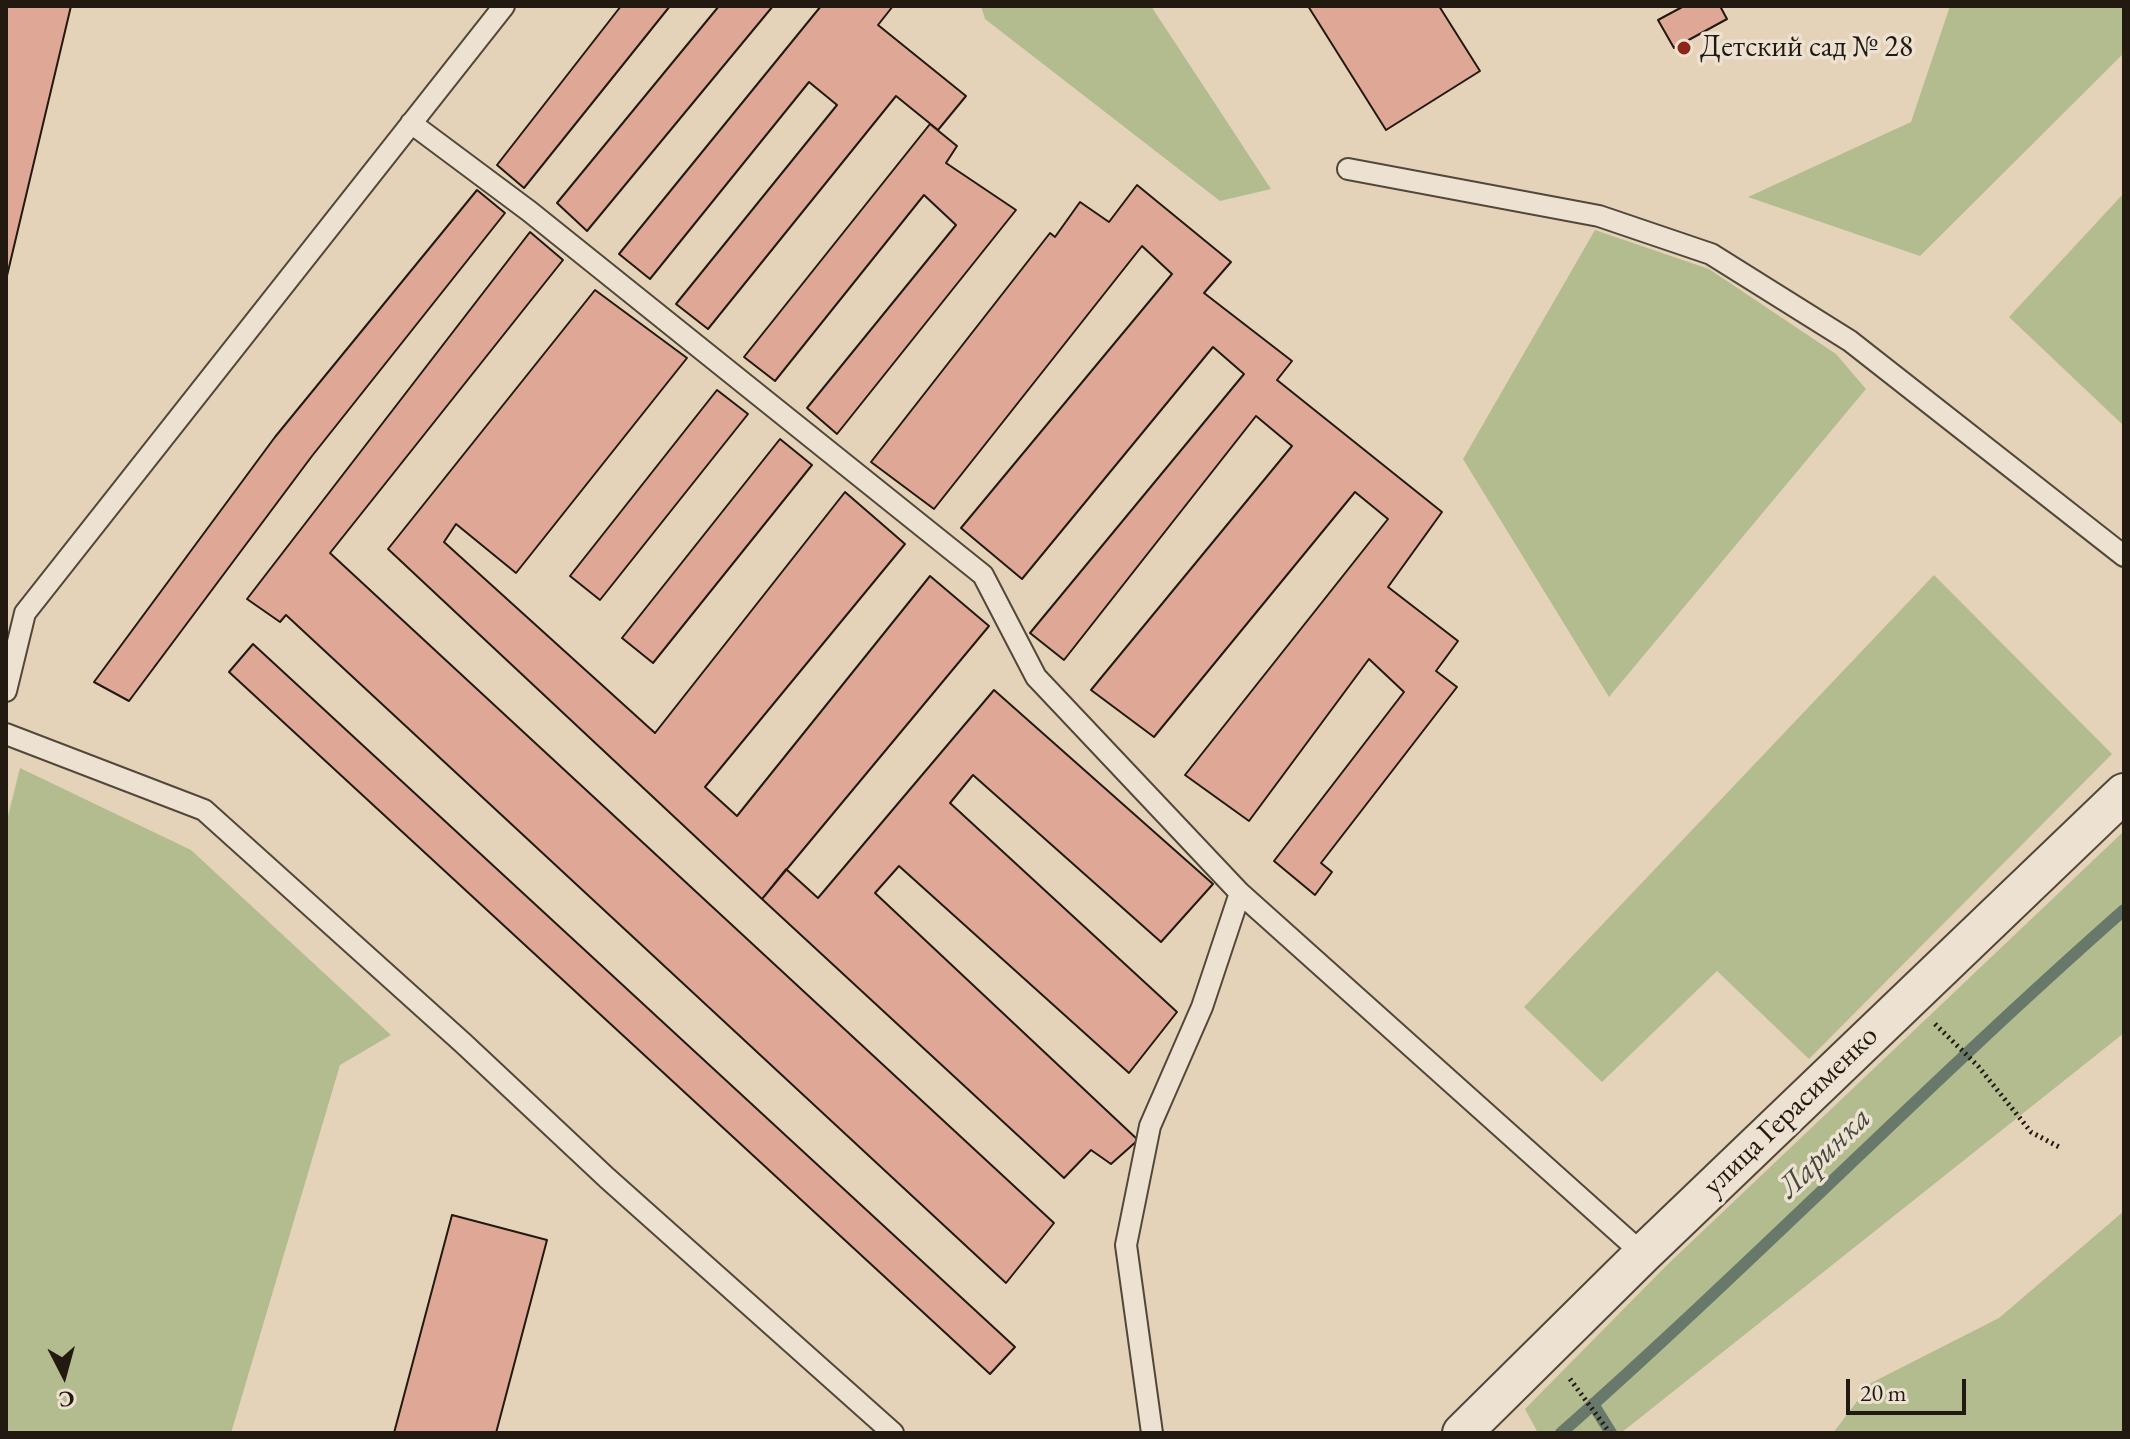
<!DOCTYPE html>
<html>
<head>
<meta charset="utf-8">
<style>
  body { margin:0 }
  #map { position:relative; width:2130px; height:1439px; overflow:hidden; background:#e4d3b8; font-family:"EB Garamond",serif }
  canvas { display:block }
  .frame { position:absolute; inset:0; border:8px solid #221910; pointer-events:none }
  .north { position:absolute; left:24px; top:1335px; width:80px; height:80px; -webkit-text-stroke:6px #ede2d1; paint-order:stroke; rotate:174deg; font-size:22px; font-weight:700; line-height:32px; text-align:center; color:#221910 }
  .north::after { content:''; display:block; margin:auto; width:28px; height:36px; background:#221910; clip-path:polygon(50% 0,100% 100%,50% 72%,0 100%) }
  .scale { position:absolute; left:1846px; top:1379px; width:120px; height:36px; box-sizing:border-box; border:4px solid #221910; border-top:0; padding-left:10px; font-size:24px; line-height:28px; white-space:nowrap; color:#221910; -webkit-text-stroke:6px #ede2d1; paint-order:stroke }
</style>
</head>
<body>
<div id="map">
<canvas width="2130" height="1439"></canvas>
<div class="frame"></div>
<div class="north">С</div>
<div class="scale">20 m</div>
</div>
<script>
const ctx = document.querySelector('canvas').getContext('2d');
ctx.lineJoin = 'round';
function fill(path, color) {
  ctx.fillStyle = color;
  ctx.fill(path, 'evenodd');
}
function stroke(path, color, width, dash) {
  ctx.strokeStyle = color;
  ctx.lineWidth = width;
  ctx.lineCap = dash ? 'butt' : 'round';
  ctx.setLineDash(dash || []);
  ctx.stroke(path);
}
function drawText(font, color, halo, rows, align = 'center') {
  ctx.font = font + ' "EB Garamond",serif';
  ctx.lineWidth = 7;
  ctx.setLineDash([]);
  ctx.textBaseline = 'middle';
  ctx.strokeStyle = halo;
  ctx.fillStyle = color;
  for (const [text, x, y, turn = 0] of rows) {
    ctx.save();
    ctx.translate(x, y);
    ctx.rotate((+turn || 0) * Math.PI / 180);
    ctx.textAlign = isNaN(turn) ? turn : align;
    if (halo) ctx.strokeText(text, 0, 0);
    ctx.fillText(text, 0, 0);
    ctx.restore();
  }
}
fill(new Path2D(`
  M981 6H1151L1271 189 1220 201 985 19Z
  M1950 6H2124V53L1920 256 1748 197 1911 122Z
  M2124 193V426L2009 317Z
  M1595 230 1709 269 1836 354 1866 389 1609 697 1463 459Z
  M1934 575 2112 754 1809 1059 1717 971 1602 1082 1524 1007Z
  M20 768 191 850 391 1035 340 1065 231 1433H6V824Z
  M2124 831V1033L1621 1433H1538L1525 1409 1668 1264Z
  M2124 1211V1433H1833L1871 1383 1999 1318Z`), '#b3bc8f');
stroke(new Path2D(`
  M1593 1404 1611 1433
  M1561 1433C1753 1263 1932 1079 2124 910`), '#68796c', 12);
const building = new Path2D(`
  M6 6H71L6 280Z
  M621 6H670L524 188 497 165Z
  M719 6H773L587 231 557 203Z
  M821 6H893L878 25 966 96 938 130 896 96 708 329 676 304 837 105 809 82 650 279 619 254Z
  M1308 6H1439L1480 71 1386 130Z
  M1684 6H1720L1727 19 1674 48 1658 20Z
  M930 124 957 146 946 163 1016 210 837 434 807 408 956 225 924 195 775 381 744 357Z
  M1137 185 1231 262 1204 293 1292 361 1277 380 1442 512 1388 587 1458 641 1436 671 1457 687 1321 863 1332 872 1315 895 1274 861 1404 692 1369 659 1249 821 1185 775 1388 519 1355 492 1154 737 1091 690 1292 446 1256 416 1064 660 1030 633 1244 374 1213 347 1022 579 961 528 1172 274 1142 246 934 509 871 462 1050 233 1055 237 1080 202 1109 222Z
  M477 190 505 213 312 456 129 701 94 682 275 437Z
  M530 232 563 260 330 553 1054 1223 1006 1283 286 615 280 622 247 599Z
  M595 290 687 358 516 573 456 524 444 542 655 733 845 492 905 544 705 787 737 816 930 576 989 626 762 899 388 549Z
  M717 390 748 414 600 600 570 576Z
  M780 439 812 465 653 663 622 638Z
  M253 644 1015 1347 990 1374 229 672Z
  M994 690 1213 884 1161 942 973 775 950 803 1177 1012 1129 1073 899 866 875 893 1138 1140 1111 1164 1091 1150 1064 1178 762 899 786 869 818 898Z
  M452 1215 547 1240 496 1433H394Z`);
fill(building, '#dea796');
stroke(building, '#221910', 2);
const lane = new Path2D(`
  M411 123 529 211 983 575 1036 677 1240 893 1643 1254
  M1348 169 1599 216 1711 254 1850 341 2124 556
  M6 691 25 613 504 6
  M6 734 204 810 463 1043 607 1178 893 1433
  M1152 1433 1126 1245 1150 1126 1202 1007 1240 893`);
const street = new Path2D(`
  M1462 1433 1643 1254 2124 793`);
stroke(lane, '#52483a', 24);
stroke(street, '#52483a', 42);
stroke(new Path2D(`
  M1935 1024 1978 1066 2031 1132 2059 1147
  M1570 1379 1610 1433`), '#221910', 5, [2, 4]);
stroke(lane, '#ede2d1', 20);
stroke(street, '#ede2d1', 38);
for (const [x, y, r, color] of [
  [1684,48,8,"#8f2418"]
]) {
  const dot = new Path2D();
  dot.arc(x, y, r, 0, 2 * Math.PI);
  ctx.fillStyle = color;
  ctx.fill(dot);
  stroke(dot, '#ede2d1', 3);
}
drawText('30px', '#221910', '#ede2d1', [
  ["Детский сад № 28",1700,48]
], 'left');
drawText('30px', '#221910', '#ede2d1', [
  ["улица Герасименко",1791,1111,-44]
]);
drawText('italic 32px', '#45493e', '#ede2d1', [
  ["Ларинка",1825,1153,-44]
]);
</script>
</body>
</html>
